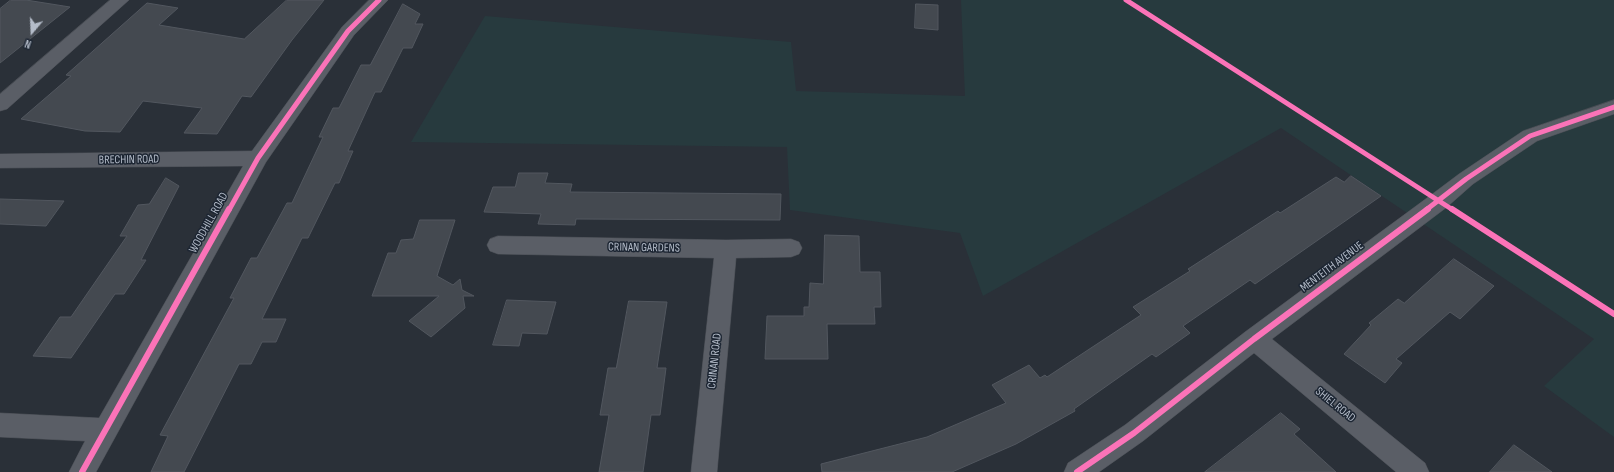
<!DOCTYPE html>
<html>
<head>
<meta charset="utf-8">
<style>
  body { margin:0 }
  #map { position:relative; width:1614px; height:472px; overflow:hidden; background:#2a3038; font-family:"Sofia Sans Condensed",sans-serif }
  canvas { display:block }
  .north { position:absolute; left:12px; top:12px; width:40px; height:40px; -webkit-text-stroke:3px #1d2633; paint-order:stroke; rotate:199deg; font-size:11px; font-weight:700; line-height:16px; text-align:center; color:#b4bcc9 }
  .north::after { content:''; display:block; margin:auto; width:14px; height:18px; background:#b4bcc9; clip-path:polygon(50% 0,100% 100%,50% 72%,0 100%) }
</style>
</head>
<body>
<div id="map">
<canvas width="1614" height="472"></canvas>
<div class="north">N</div>
</div>
<script>
const ctx = document.querySelector('canvas').getContext('2d');
ctx.lineJoin = 'round';
function fill(path, color) {
  ctx.fillStyle = color;
  ctx.fill(path, 'evenodd');
}
function stroke(path, color, width, dash) {
  ctx.strokeStyle = color;
  ctx.lineWidth = width;
  ctx.lineCap = dash ? 'butt' : 'round';
  ctx.setLineDash(dash || []);
  ctx.stroke(path);
}
function drawText(font, color, halo, rows, align = 'center') {
  ctx.font = font + ' "Sofia Sans Condensed",sans-serif';
  ctx.lineWidth = 3;
  ctx.setLineDash([]);
  ctx.textBaseline = 'middle';
  ctx.strokeStyle = halo;
  ctx.fillStyle = color;
  for (const [text, x, y, turn = 0] of rows) {
    ctx.save();
    ctx.translate(x, y);
    ctx.rotate((+turn || 0) * Math.PI / 180);
    ctx.textAlign = isNaN(turn) ? turn : align;
    if (halo) ctx.strokeText(text, 0, 0);
    ctx.fillText(text, 0, 0);
    ctx.restore();
  }
}
fill(new Path2D(`
  M961 0H1614V437L1544 386 1594 339 1281 128 983 296 960 233 790 210 787 147 411 142 485 16 791 42 796 91 965 96Z`), '#273a3e');
const building = new Path2D(`
  M11 0H26L70 7 0 63V9Z
  M287 0H324L292 40 251 97 242 96 217 134 184 133 202 108 143 101 120 132 85 131 21 119 71 76 66 75 147 3 178 8 159 25 244 39Z
  M403 4 420 14 415 24H423L412 48H403L381 92H375L348 151H353L339 183H335L308 238H302L262 319H286L276 342H262L251 364H239L184 472H151L168 436 160 435 234 298H230L251 258H257L287 203H292L323 137H319L333 108H339L361 65H370Z
  M916 4 938 5V30L915 28Z
  M519 173H548L545 183 572 184 570 192 781 194 780 220 576 219 575 225 538 224 541 214 484 212 493 187H515Z
  M1351 176 1381 196 1255 284 1250 280 1183 326 1190 333 1156 357 1152 354 1074 409 1075 411 1016 444 952 472H822L821 464 927 437 1006 403 992 385 1029 365 1040 378 1045 375 1047 377 1141 315 1133 307 1190 271 1188 269 1278 211 1280 213 1336 177 1344 182Z
  M166 178 179 186 141 260H146L124 294H115L71 358 33 356 60 317H71L127 236H120L138 205 149 204Z
  M0 199 64 201 46 226 0 224Z
  M420 220H455L437 276 453 285 460 279 462 290 474 296H463L465 308 431 337 409 321 439 296H372L388 253H396L401 240 413 239Z
  M825 235 859 236 860 272H880L881 307H874L875 324H827L828 359H765L767 316H804V307H809L810 283 823 284Z
  M1454 259 1494 286 1460 319 1450 312 1396 359 1402 363 1385 383 1344 354 1371 325 1369 323 1398 299 1404 303Z
  M507 300 556 302 547 334 522 333 519 346 493 345Z
  M629 301 667 302 657 368H666L660 415H651L643 472H599L609 415H600L608 368H616Z
  M1281 413 1300 429 1294 434 1336 472H1205Z
  M1514 445 1552 472H1490Z`);
fill(building, '#444950');
stroke(building, '#52575f', 1);
const minor = new Path2D(`
  M110 0H129L7 109 0 111V94Z
  M369 0H388L354 35 266 162 96 472H69L85 441 0 437V413L99 418 243 166 0 168V154L252 151 342 27Z
  M1614 100V114L1537 141 1473 184 1447 207 1272 339 1425 463 1429 472H1396L1254 353 1143 441 1099 472H1064L1068 463 1125 425 1245 332 1431 195 1459 174 1523 131Z
  M498 236 726 240 791 239 799 242 802 248 799 254 791 257 736 258 717 472H691L714 258 498 254 490 251 487 245 490 239Z`);
stroke(minor, '#484c53', 1);
fill(minor, '#5a5e66');
stroke(new Path2D(`
  M1126 0 1453 210
  M229 210 258 158 348 31 379 0
  M1426 210 1466 179 1530 136 1614 107`), '#fb73b8', 5);
stroke(new Path2D(`
  M1452 209 1614 314
  M82 472 229 209
  M1077 472 1134 433 1254 339 1428 209`), '#fb73b8', 6);
drawText('12px', '#b4bcc9', '#1d2633', [
  ["BRECHIN ROAD",129,160,-1],
  ["WOODHILL ROAD",209,223,-61],
  ["CRINAN GARDENS",644,248,1],
  ["MENTEITH AVENUE",1332,267,-37],
  ["CRINAN ROAD",715,361,-84],
  ["SHIEL ROAD",1335,405,39]
]);
</script>
</body>
</html>
